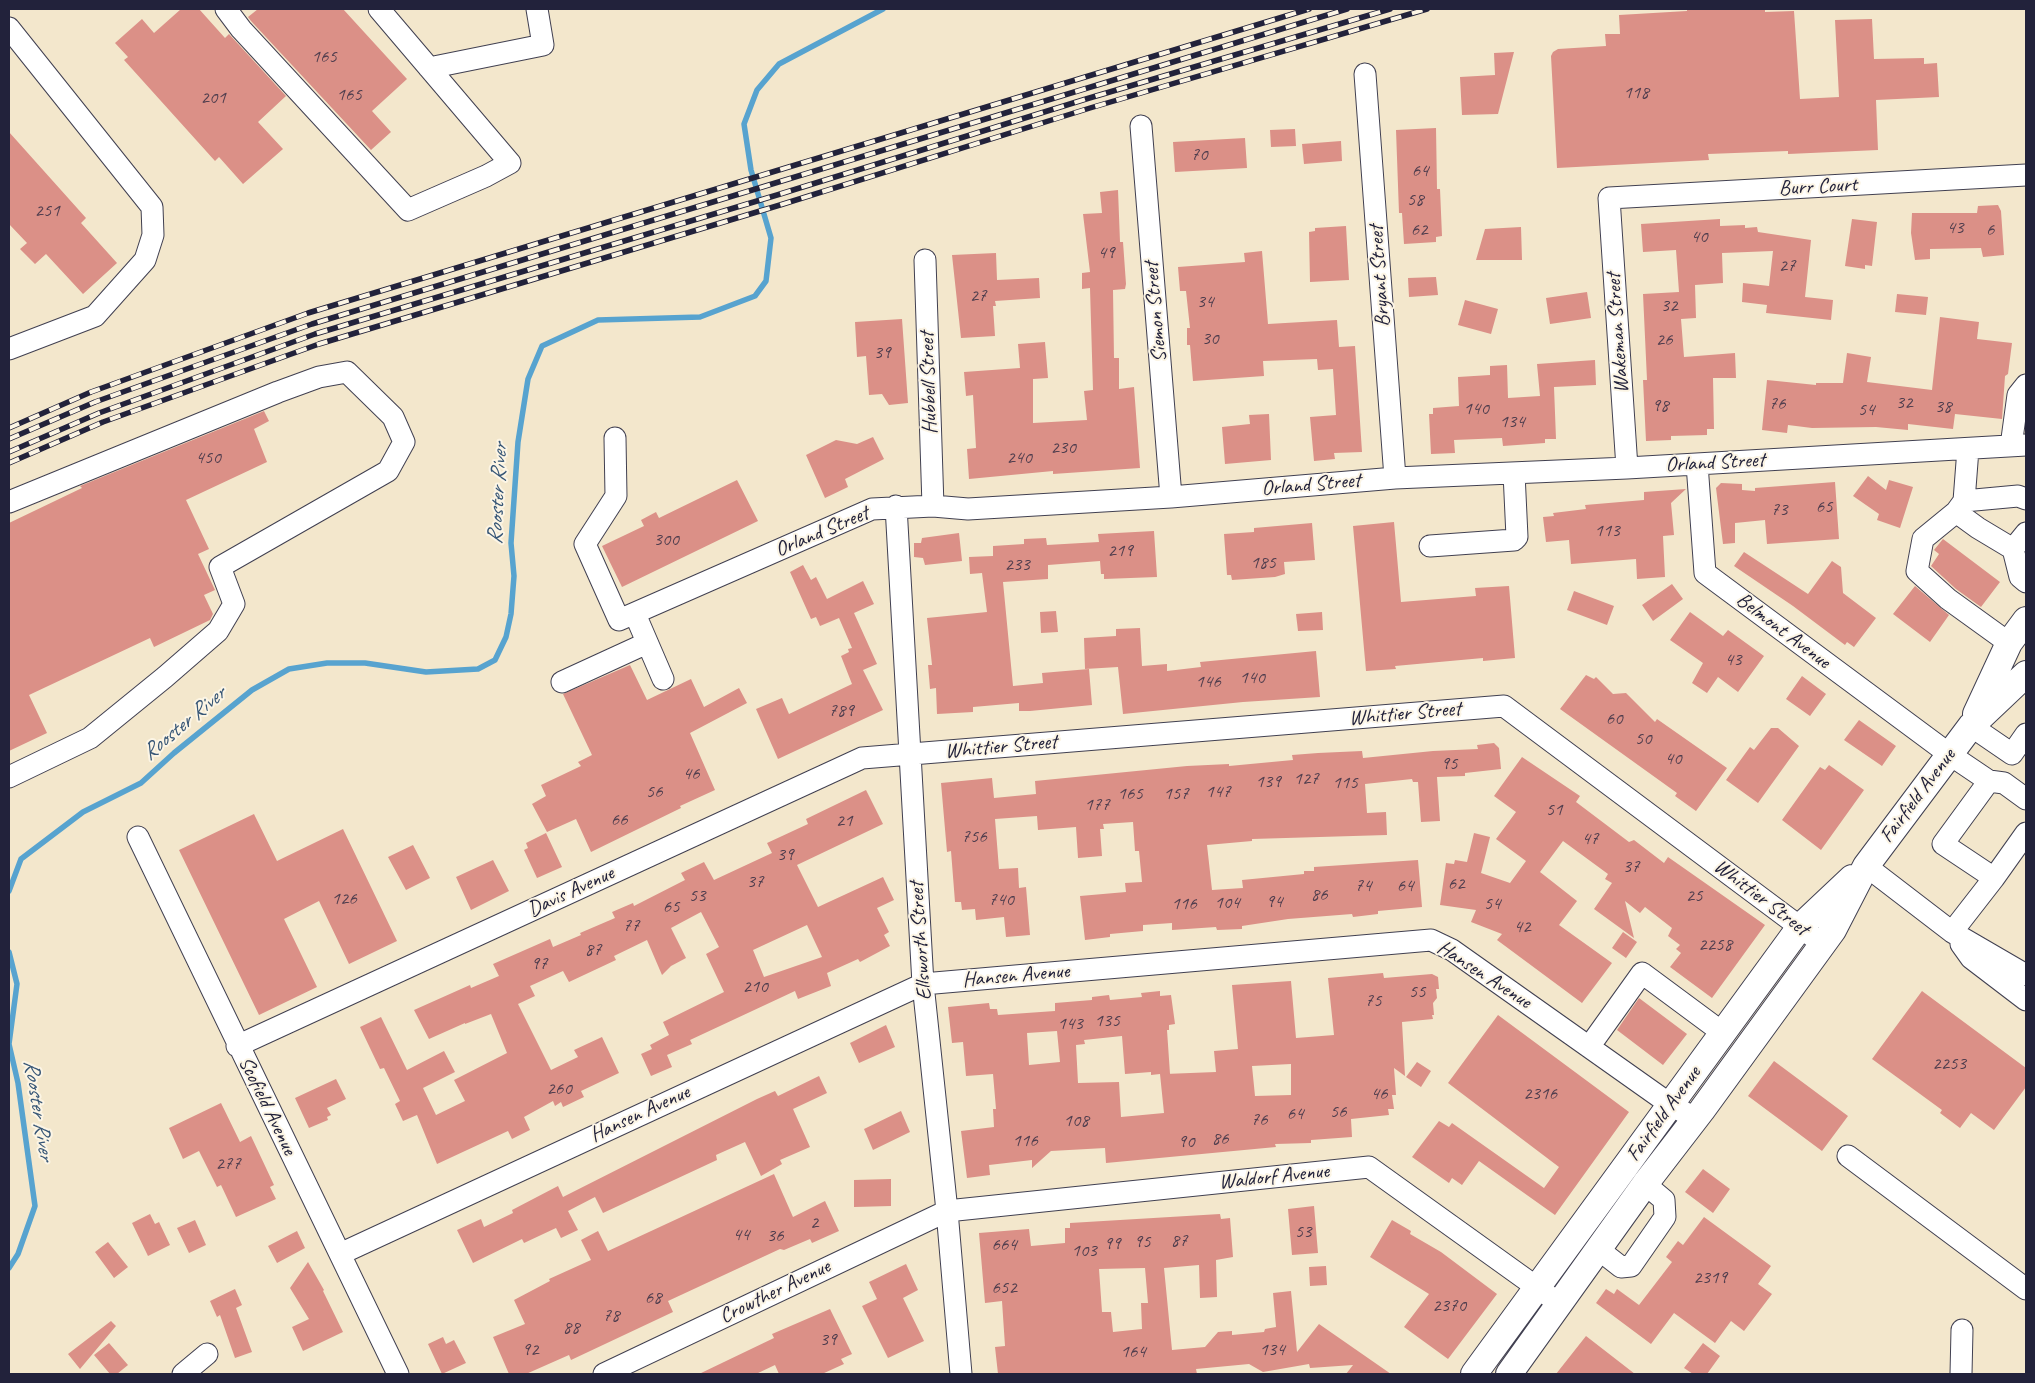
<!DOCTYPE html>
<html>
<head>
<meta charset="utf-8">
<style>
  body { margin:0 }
  #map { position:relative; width:2035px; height:1383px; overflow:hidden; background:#f3e7cc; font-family:Caveat,sans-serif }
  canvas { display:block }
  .frame { position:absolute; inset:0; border:10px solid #22223b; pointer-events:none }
</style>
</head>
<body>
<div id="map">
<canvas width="2035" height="1383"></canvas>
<div class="frame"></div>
</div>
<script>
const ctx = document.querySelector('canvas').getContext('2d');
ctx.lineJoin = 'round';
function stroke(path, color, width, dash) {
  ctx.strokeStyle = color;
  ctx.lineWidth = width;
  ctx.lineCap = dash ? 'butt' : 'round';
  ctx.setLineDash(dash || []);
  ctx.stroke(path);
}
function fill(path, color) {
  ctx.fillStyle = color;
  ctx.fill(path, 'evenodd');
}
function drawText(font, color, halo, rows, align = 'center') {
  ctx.font = font + ' Caveat,sans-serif';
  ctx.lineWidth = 4;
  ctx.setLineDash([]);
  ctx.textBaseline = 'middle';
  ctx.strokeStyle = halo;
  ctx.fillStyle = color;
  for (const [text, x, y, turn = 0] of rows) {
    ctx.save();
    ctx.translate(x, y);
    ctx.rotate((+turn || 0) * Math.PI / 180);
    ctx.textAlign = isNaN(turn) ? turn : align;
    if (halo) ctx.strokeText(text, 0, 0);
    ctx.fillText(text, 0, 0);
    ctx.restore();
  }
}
stroke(new Path2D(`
  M9 891 21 859 83 812 141 783 174 753 252 690 289 669 327 663H365L426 672 478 669 495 660 506 637 511 614 514 576 511 543 518 442 528 379 542 346 598 320 700 317 755 296 766 281 771 238 751 170 744 124 757 90 779 64 883 9
  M9 952 17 984 9 1044 18 1083 35 1206 18 1254 9 1268`), '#57a3cf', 5.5);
fill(new Path2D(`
  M181 9H199L225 38 229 34 286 96 258 122 283 149 243 184 219 157 215 161 124 60 128 57 115 43 142 19 154 33Z
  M258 9H343L407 79 372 111 391 132 371 150 251 21 248 17Z
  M1687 9H1765V12L1794 11 1800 99 1839 97 1835 20 1872 19 1874 59 1924 58V64L1937 63 1939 97 1876 100 1878 150 1788 154V151L1708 154 1709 160 1557 168 1551 56 1553 52 1558 49 1606 46 1605 34H1620L1619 15 1687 11Z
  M1514 52 1498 114 1462 115 1460 77 1495 75 1494 53Z
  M1436 128 1437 189H1440L1442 236 1436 237V242L1404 244 1402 213H1399L1396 130Z
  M1295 129 1296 146 1271 147 1270 130Z
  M9 132 86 218 81 223 117 263 83 294 46 254 35 264 20 249 27 243 9 224Z
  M1245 138 1247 168 1175 172 1173 142Z
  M1341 141 1342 161 1304 164 1302 144Z
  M1118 190 1120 242H1123L1126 284 1125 289 1113 290 1114 358H1119V389L1134 387 1140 468 1053 474V471L969 479 967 449 976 448 973 395 966 396 964 372 1020 368 1018 344 1045 342 1048 378 1033 379V423L1087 420 1084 391 1093 390 1090 288 1082 289V273L1090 272 1083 214 1102 213 1100 192Z
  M1998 205 2001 211 2004 255 1983 257 1981 248 1930 249V259L1915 260 1911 233 1912 213H1977L1978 206Z
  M1720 219V226L1745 225V228L1757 227 1758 232 1811 240 1805 297 1833 300 1831 320 1766 313 1767 305 1742 302 1743 283 1769 286 1773 251 1722 253 1723 283 1695 285 1696 318 1681 319 1684 357 1735 353 1736 378H1713L1714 429H1707V435L1671 436V440L1646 441 1643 380H1647L1643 294 1679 292 1676 250 1643 252 1641 224Z
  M1852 219 1877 222 1872 266 1865 265V269L1845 266Z
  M1346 226 1349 280 1310 282 1309 232 1315 231V228Z
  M1521 227 1522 260H1476L1485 229Z
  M1262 251 1268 324 1337 320 1339 347 1355 346 1362 452 1334 453 1335 459 1314 461 1310 417 1336 415 1333 369 1318 370 1317 359 1263 361 1264 376 1193 381 1190 345H1187V328H1190L1186 291H1180L1178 267 1245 262 1244 253Z
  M996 253 997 280 1039 278 1040 298 995 301 996 306H993L995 336 961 338 952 255Z
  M1436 277 1438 295 1409 297 1408 278Z
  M1587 292 1591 318 1550 324 1546 298Z
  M1897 294 1928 297 1926 315 1895 312Z
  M1465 300 1498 309 1491 334 1458 325Z
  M1940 317 1979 322 1977 339 2012 343 2008 374 2005 376 2002 419 1955 414 1953 429 1908 424V430L1876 427 1812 428 1788 425 1787 433 1762 430 1767 380 1816 385V383H1843L1847 353 1871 357 1867 382 1932 390Z
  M902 319 908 403 889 405 882 394 869 395 866 356 857 357 855 322Z
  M1595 360 1596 385 1554 387 1556 439H1545V443L1503 446 1502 438 1454 440 1455 453 1431 454 1429 414H1433V408L1459 406 1458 377 1490 375V366L1507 365 1508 398 1540 396 1537 364Z
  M264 411 269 421 254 429 267 462 186 500 209 549 198 554 215 590 204 595 213 614 210 620 154 647 150 638 29 695 47 733 9 751V523L82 488 80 486Z
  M1269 414 1271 460 1225 464 1222 427 1250 424 1249 415Z
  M873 437 884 459 845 479 848 487 825 498 806 455 836 440 857 444Z
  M1868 476 1886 490 1889 480 1913 487 1900 528 1877 520 1879 514 1853 496Z
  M737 480 758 521 622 587 602 546 644 526 641 520 656 512 659 518Z
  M1835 482 1839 539 1767 544 1765 520 1735 523V543L1723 544 1716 488 1721 483 1742 484V490L1755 491V488Z
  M1686 489 1671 503 1674 535 1663 536 1665 577 1637 579 1636 559 1571 564 1569 540 1546 542 1543 517 1554 516 1553 513 1586 509 1585 505 1644 500V492Z
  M1394 522 1401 602 1476 596 1475 588 1509 586 1515 658 1483 661V658L1395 666 1396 669 1366 671 1353 526Z
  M1312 523 1315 560 1284 562 1285 574 1275 577 1232 580 1231 575H1227L1224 534 1254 532V528Z
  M1154 531 1157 577 1104 579V574H1101L1100 561 1048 565V579L1003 582 1013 686 1043 683 1042 673 1089 669 1092 705 1030 711H1019V703L973 707V712L937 714 936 688 930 689 928 665H932L927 618 987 612 982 573 970 574 969 557 993 556V546L1024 544V539L1046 538 1047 545 1099 542 1098 534Z
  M959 533 962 561 925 565 923 558 914 557V543H921L922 538Z
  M1943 539 2000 582 1981 607 1956 589 1931 566 1939 554 1934 550Z
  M1744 552 1808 594 1832 561 1841 567 1843 593 1876 618 1854 647 1847 642 1845 645 1793 606 1734 566Z
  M803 565 811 580 816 577 827 599 863 581 874 604 854 613 877 664 863 670 883 710 778 759 756 709 782 698 789 714 852 684 841 656 849 652 848 649 852 648 839 618 820 626 816 617 811 619 790 572Z
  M1672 584 1683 599 1653 621 1642 605Z
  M1915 586 1949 615 1930 642 1893 614Z
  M1574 591 1614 606 1607 625 1567 610Z
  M1056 611 1058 632 1041 633 1040 612Z
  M1322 612 1323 630 1298 631 1296 614Z
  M1690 612 1723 636 1728 630 1764 656 1738 692 1718 677 1707 693 1692 683 1703 663 1670 640Z
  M1140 628 1142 666 1167 664V671L1201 667 1200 662 1316 651 1320 697 1243 702 1123 714 1118 667 1085 669 1084 638 1116 636V629Z
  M630 665 647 700 691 679 704 707 739 688 747 703 690 733 715 790 680 806 681 808 591 852 576 819 547 832 532 804 546 796 541 785 581 766 578 762 592 755 563 694Z
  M1586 675 1594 679 1596 677 1613 694 1626 693 1655 722 1657 719 1727 768 1696 811 1675 796 1677 793 1560 709Z
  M1802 676 1826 694 1810 716 1786 699Z
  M1859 720 1896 746 1882 766 1844 740Z
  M1771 728H1778L1799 746 1758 803 1726 780 1750 747 1754 750Z
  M1494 743 1499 748 1501 769 1465 773V776L1437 777 1440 821 1421 822 1418 782H1413L1412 779 1365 784 1367 813 1386 812 1387 835 1252 839V841L1207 845 1212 890 1243 888 1242 880 1304 874V871H1314V867L1418 860 1422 907 1378 911V914L1353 917 1352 914 1288 919 1242 926V929L1217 930 1216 927 1172 930V923L1143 925V931L1110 934V937L1085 940 1080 896 1126 892 1125 883 1142 882 1139 851H1135L1133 822 1103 824 1104 829H1100L1102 856 1078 858 1076 827 1038 830 1037 816 995 819 999 869 1018 868 1019 888 1026 887 1030 935 1006 937 1004 917 976 920 975 909 962 910 961 902H955L951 851 947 852 941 783 992 778 994 798 1036 794 1035 781 1187 766 1229 764V766L1293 760 1292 755 1318 753 1362 751 1363 758 1433 751 1478 749 1477 745Z
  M1522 757 1580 796 1576 802 1629 842 1634 840 1664 863 1668 857 1765 925 1712 998 1670 967 1681 953 1676 949 1680 945 1668 936 1672 928 1645 907 1640 913 1625 901 1634 938 1594 909 1612 883 1605 879 1608 874 1563 841 1540 872 1577 901 1559 925 1612 963 1582 1003 1497 940 1502 934 1471 922 1476 910 1440 905 1446 863 1454 864 1455 860 1467 862 1474 833 1490 837 1481 873 1510 883 1526 861 1496 839 1516 812 1494 796Z
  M1829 765 1864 790 1821 850 1782 820 1820 767 1825 770Z
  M866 790 883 824 797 865 818 907 883 877 894 900 877 908 889 932 884 935 890 946 860 962 858 959 827 973 831 986 798 999 795 991 690 1040 692 1044 667 1055 672 1067 651 1076 641 1054 652 1049 650 1045 669 1035 663 1022 724 992 706 954 719 947 701 912 671 928 686 958 671 966 662 975 647 940 614 956 616 960 569 982 563 971 530 986 535 996 518 1004 551 1070 578 1057 574 1050 602 1037 619 1073 581 1091 584 1097 563 1107 561 1102 555 1106 553 1101 524 1117 530 1130 512 1139 508 1131 437 1164 417 1115 403 1121 395 1104 400 1101 384 1068 380 1069 360 1027 381 1017 407 1070 444 1051 455 1072 423 1088 436 1115 465 1101 454 1080 507 1053 491 1014 465 1024V1023L429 1039 414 1010 470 985 471 988 499 976 493 964 550 939 553 947 581 935 580 933 615 918 612 912 633 903 634 906 685 880 681 873 704 862 714 880 772 853 767 843 808 824 806 819ZM807 925 822 957 764 977 753 950Z
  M254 814 277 861 343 829 397 941 349 964 319 901 284 919 317 987 259 1015 179 850Z
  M546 833 562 867 537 878 524 850 528 848 526 843Z
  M413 845 430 878 406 890 388 857Z
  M493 860 509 891 471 910 456 877Z
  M1623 932 1637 942 1626 958 1612 948Z
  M1383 973 1384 978 1432 974 1438 977 1439 989H1436L1437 998 1433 1003 1434 1015H1432L1433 1019 1402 1022 1405 1076 1394 1068 1396 1095H1392L1394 1109H1388L1389 1115 1351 1119 1352 1137 1311 1140V1143L1275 1144 1276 1147 1106 1163 1105 1148 1051 1151 1032 1168V1160L989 1165 990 1175 967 1178 961 1131 994 1127 993 1109H996L993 1074 966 1076 963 1042 952 1043 948 1007 989 1003 990 1009H997L998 1015 1055 1011V1003L1092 1000V997L1109 995 1110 1000 1142 997 1141 993 1160 991V996L1171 995 1175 1024 1169 1025V1030H1167L1170 1074H1165L1216 1072 1214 1051 1238 1049 1232 985 1291 981 1296 1038 1334 1035 1328 978ZM1057 1031 1060 1062 1029 1065 1027 1033ZM1122 1036 1125 1074 1151 1072V1075L1160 1074 1164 1113 1121 1117 1119 1082 1078 1083 1076 1045 1085 1044 1084 1040ZM1291 1064V1095L1255 1096 1252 1066Z
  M1922 991 2026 1068V1087L1994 1130 1971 1113 1960 1128 1940 1113 1942 1110 1872 1059Z
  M1639 998 1687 1034 1663 1065 1617 1030Z
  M1498 1015 1629 1112 1555 1215 1479 1161 1462 1185 1452 1178 1449 1183 1412 1157 1439 1121 1449 1127 1452 1123 1544 1188 1559 1167 1448 1083Z
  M886 1025 895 1047 859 1063 850 1043Z
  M1774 1061 1848 1116 1822 1151 1748 1096Z
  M1417 1062 1431 1071 1421 1087 1406 1077Z
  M819 1076 827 1093 793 1109 810 1147 780 1160 782 1164 761 1176 745 1142 716 1155 717 1160 603 1213 595 1197 568 1211 578 1230 561 1238 556 1228 524 1243 522 1239 473 1263 457 1230 481 1219 484 1227 513 1213 512 1210 558 1186 563 1197 757 1099 775 1091 778 1096Z
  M336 1079 346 1099 327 1108 331 1115 327 1117 328 1120 309 1128 295 1098Z
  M221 1103 240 1142 251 1136 274 1185 270 1187 276 1199 236 1217 221 1185 217 1187 199 1151 183 1159 169 1128Z
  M901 1111 910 1132 873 1150 864 1129Z
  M1703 1169 1730 1189 1713 1213 1685 1192Z
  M774 1174 793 1217 825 1201 839 1231 812 1243 810 1239 784 1250 780 1249 668 1301 673 1312 571 1360 569 1355 526 1374H509L493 1337 525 1324 514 1300 550 1281 549 1279 591 1260 581 1240 598 1231 608 1251Z
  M891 1179V1206L854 1207V1180Z
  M1314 1206 1318 1253 1292 1255 1288 1209Z
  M150 1214 155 1224 159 1222 170 1245 148 1256 132 1223Z
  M1220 1214 1221 1219 1230 1218 1233 1257 1216 1260 1217 1297 1200 1298 1199 1265 1164 1268 1172 1350 1205 1347 1218 1332 1232 1331V1335L1264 1332 1265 1329 1276 1327 1273 1293 1291 1291 1297 1352 1319 1324 1391 1374H1346L1353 1365 1310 1368 1309 1364 1263 1372 1249 1364 1196 1369 1197 1374H998L995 1347 1005 1346 1002 1301 985 1303 979 1233 1029 1229 1031 1246 1065 1243V1228H1070V1223ZM1145 1268 1148 1303H1141L1142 1329 1113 1332 1111 1312H1102L1099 1269Z
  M1704 1217 1771 1266 1758 1284 1772 1294 1744 1331 1731 1321 1715 1343 1674 1313 1651 1344 1596 1303 1606 1289 1614 1294 1617 1289 1639 1305 1672 1262 1666 1257 1678 1241 1683 1245Z
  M195 1220 206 1245 189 1253 177 1228Z
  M1392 1220 1411 1231 1410 1234 1441 1252 1497 1294 1448 1359 1404 1327 1429 1294 1370 1257Z
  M297 1231 305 1248 277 1263 268 1246Z
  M108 1242 128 1267 114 1278 95 1252Z
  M308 1262 324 1290 323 1291 343 1332 303 1351 292 1327 309 1319 290 1288Z
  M906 1264 918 1290 903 1298 924 1341 888 1358 862 1306 877 1299 869 1282Z
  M1326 1266 1327 1285 1310 1286 1309 1267Z
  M235 1289 242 1305 236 1308 252 1352 235 1358 220 1315 217 1317 210 1301Z
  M830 1309 852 1354 841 1359 844 1364 822 1374H779L775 1365 756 1374H699L774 1338 772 1334Z
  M111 1321 116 1326 80 1369 68 1354Z
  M1586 1336 1635 1374H1556Z
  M443 1337 446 1344 454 1340 466 1363 442 1374 428 1344Z
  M109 1343 128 1365 117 1374H110L94 1355Z
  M1703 1343 1720 1356 1707 1374H1693L1684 1368Z`), '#db9087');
const minor = new Path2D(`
  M226 9 241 29 408 210 486 176 510 163 379 9
  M9 28 152 207 153 235 145 260 95 316 9 349
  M429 68 543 45 537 9
  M1365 74 1395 478
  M1141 126 1171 497
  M925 260 933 506
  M615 438 616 496 585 544 619 620 872 509 933 506 968 509 1171 497 1395 478 1627 468 2026 445
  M2011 446 2018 395 2026 385
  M1968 449 1964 501 1956 512 1923 539 1917 571 1948 599 2009 643
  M1697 464 1705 573 1949 754 1989 781 2004 783 2026 799
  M1627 468 1609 198 2026 175
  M1964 501 2018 496 2026 499
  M9 502 278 392 319 377 347 372 393 417 404 442 388 471 220 567 234 604 218 631 165 677 90 738 9 777
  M896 506 923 984 947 1211 961 1374
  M1956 512 1978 528 2013 549
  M2026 533 2013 549 2020 577 2026 582
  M1430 546 1514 540 1517 537 1514 473
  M635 614 663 679
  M562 682 647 643
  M1971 726 2012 754 2026 734
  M1989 781 1943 844 1994 878 2026 833
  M138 837 398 1374
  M1866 866 1952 932 2026 975
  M1952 932 1994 878
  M1961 944 1971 958 2026 1000
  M237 1046 862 758 1504 706 1812 936
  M1589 1047 1642 973 1723 1033
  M1848 1156 2026 1289
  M1598 1249 1621 1267 1631 1266 1665 1217 1664 1200 1645 1184
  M340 1254 923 984 1431 940 1452 950 1671 1105 1696 1119
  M183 1374 207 1354
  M604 1374 947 1211 1369 1167 1560 1304
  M1961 1374 1962 1330`);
const major = new Path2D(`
  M1976 714 2009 643 2026 620
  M1474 1374 1800 927 1852 878
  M1509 1374 1645 1184 1702 1110 1833 930 1866 866 1971 726 2026 674`);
stroke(minor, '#414051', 23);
stroke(major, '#414051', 28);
stroke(minor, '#fff', 21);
stroke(major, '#fff', 26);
const rail = new Path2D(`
  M9 428 91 392 308 313 1309 9
  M9 439 95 402 312 324 1347 9
  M9 452 99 413 315 334 777 195 1086 99 1390 9
  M9 463 103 422 319 344 780 205 1090 108 1427 9`);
stroke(rail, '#22223b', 5.5);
stroke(rail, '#fcf5e5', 4, [11]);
drawText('19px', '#503e4e', null, [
  ["165",324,57],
  ["118",1636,93],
  ["165",349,95],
  ["201",213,98],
  ["70",1199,155],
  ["64",1420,171],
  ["58",1415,200],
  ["251",47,211],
  ["43",1955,228],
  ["62",1419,230],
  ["6",1990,230],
  ["40",1699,237],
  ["49",1106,253],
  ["27",1787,266],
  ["27",978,296],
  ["34",1205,302],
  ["32",1669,306],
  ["30",1210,339],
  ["26",1664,340],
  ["39",882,353],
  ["32",1904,403],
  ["76",1777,404],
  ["98",1660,406],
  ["38",1943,407],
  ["140",1476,409],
  ["54",1866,410],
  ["134",1512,422],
  ["230",1063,448],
  ["450",208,458],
  ["240",1019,458],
  ["65",1824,507],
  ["73",1779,510],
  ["113",1607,531],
  ["300",666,540],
  ["219",1120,551],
  ["185",1263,563],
  ["233",1017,565],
  ["43",1733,660],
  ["140",1252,678],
  ["146",1208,682],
  ["789",841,711],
  ["60",1614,719],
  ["50",1643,739],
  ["40",1673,759],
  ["95",1449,764],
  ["46",691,774],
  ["127",1306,779],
  ["139",1268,782],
  ["115",1345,783],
  ["56",654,792],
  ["147",1218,792],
  ["165",1130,794],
  ["157",1176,794],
  ["177",1097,805],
  ["51",1554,810],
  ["66",619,820],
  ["21",844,821],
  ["756",974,837],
  ["47",1590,839],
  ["39",785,855],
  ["37",1631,867],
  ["37",755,882],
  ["62",1456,884],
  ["74",1363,886],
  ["64",1405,886],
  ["86",1319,895],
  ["53",697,896],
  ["25",1694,896],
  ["126",344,899],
  ["740",1001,900],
  ["94",1274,902],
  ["104",1227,903],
  ["116",1184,904],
  ["54",1492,904],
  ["65",671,907],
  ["77",631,926],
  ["42",1522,927],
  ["2258",1715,945],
  ["87",593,950],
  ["97",539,964],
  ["210",755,987],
  ["55",1417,992],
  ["75",1373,1001],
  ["135",1107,1021],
  ["143",1070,1024],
  ["2253",1949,1064],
  ["260",559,1089],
  ["46",1379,1094],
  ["2316",1540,1094],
  ["56",1338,1112],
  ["64",1295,1114],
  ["76",1259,1120],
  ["108",1076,1121],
  ["86",1220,1139],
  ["116",1025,1141],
  ["90",1186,1142],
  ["277",228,1164],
  ["2",814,1223],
  ["53",1303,1232],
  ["44",741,1235],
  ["36",775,1236],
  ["87",1179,1241],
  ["95",1142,1242],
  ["99",1112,1244],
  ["664",1004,1245],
  ["103",1084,1251],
  ["2319",1710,1278],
  ["652",1004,1288],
  ["68",653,1298],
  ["2370",1449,1306],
  ["78",611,1316],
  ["88",571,1328],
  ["39",828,1340],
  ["92",530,1350],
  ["134",1272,1350],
  ["164",1133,1352]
]);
drawText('21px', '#22223b', '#fcf5e5', [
  ["Burr Court",1818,187,-3],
  ["Bryant Street",1380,276,-94],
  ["Siemon Street",1156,312,-95],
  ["Wakeman Street",1618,333,-94],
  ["Hubbell Street",929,383,-92],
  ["Orland Street",1715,463,-3],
  ["Orland Street",1311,485,-5],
  ["Orland Street",822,532,-23],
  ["Belmont Avenue",1783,631,37],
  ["Whittier Street",1405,714,-5],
  ["Whittier Street",1001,747,-5],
  ["Fairfield Avenue",1918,796,-53],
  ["Davis Avenue",571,892,-25],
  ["Whittier Street",1761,898,37],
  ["Ellsworth Street",921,941,-94],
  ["Hansen Avenue",1484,975,33],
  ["Hansen Avenue",1016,976,-5],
  ["Scofield Avenue",267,1106,64],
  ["Hansen Avenue",640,1114,-25],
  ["Fairfield Avenue",1664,1114,-54],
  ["Waldorf Avenue",1274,1177,-6],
  ["Crowther Avenue",775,1292,-26]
]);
drawText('italic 22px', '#375676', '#fcf5e5', [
  ["Rooster River",498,494,-87],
  ["Rooster River",184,724,-40],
  ["Rooster River",38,1110,81]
]);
</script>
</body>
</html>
